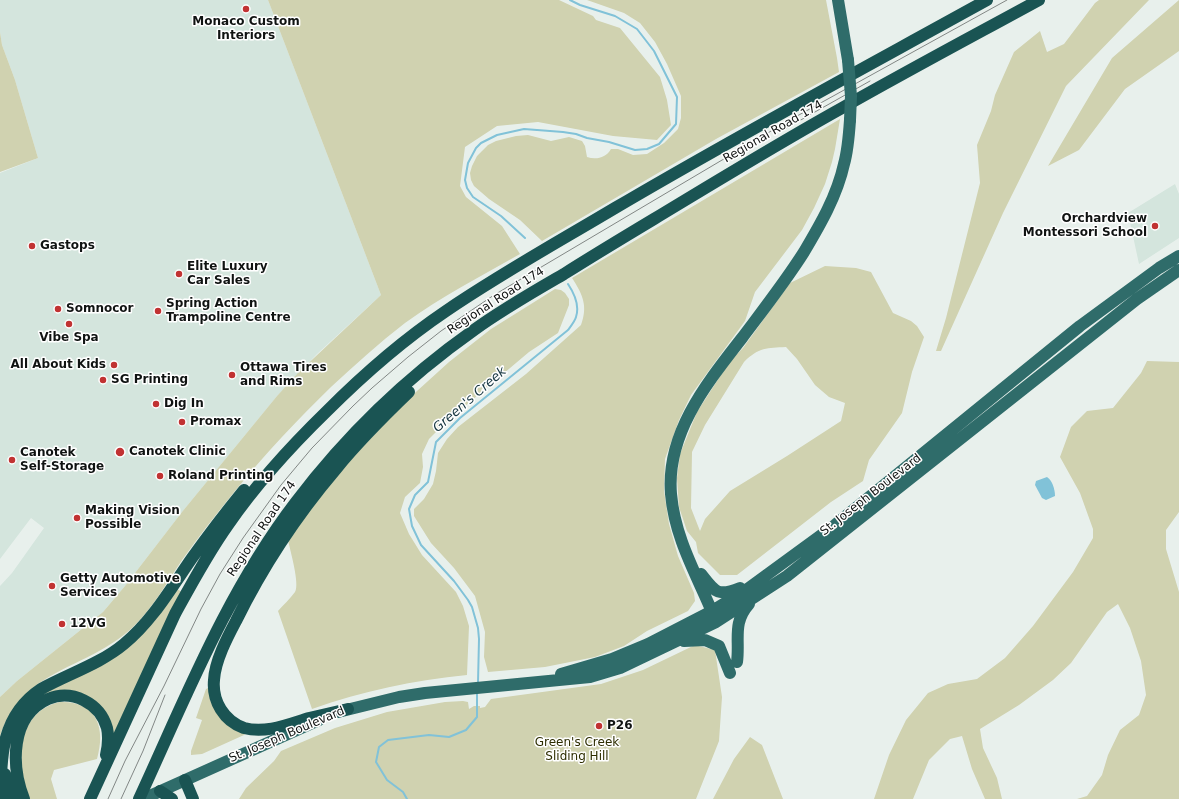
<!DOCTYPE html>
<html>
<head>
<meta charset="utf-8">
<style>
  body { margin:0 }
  canvas { display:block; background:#e8f0ec }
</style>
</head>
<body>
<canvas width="1179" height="799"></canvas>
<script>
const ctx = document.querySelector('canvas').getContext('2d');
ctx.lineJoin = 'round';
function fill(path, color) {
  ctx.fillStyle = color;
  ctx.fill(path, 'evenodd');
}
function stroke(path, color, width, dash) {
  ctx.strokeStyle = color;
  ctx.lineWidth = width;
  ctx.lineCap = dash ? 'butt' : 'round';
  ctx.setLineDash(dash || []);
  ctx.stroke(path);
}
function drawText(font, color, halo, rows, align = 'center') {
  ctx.font = font + ' "DejaVu Sans",sans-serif';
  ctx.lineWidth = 3;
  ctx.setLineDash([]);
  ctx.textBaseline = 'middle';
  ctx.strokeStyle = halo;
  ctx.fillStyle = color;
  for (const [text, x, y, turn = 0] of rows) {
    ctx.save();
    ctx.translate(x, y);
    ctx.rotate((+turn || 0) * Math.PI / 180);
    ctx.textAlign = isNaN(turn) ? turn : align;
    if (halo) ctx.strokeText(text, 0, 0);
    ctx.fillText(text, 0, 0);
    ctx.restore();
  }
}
fill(new Path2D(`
  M0 0H268L381 295 317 354 277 396 182 512 125 586 103 612 17 681 0 697V586L12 573 44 528 31 518 0 559V173L38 158 15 80 2 45 0 32Z
  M1175 184 1179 194V238L1139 264 1128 213Z`), '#d4e5dd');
fill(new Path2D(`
  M268 0H559L593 16 596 20 620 28 660 77 667 100 671 125 657 140 613 136 538 122 497 126 465 147 460 186 466 197 502 226 520 254C481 276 441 297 405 323 379 343 355 365 331 387 297 420 265 454 235 491 217 513 199 536 182 560 167 582 153 608 133 627 86 671 23 667 0 736V697L17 681 103 612 125 586 182 512 277 396 298 373 381 295Z
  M587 0H826L837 58 839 72 716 139 542 241 520 220 489 199 474 186 471 180 470 173 472 166 477 156 488 145 496 141 516 136 528 135 551 141 569 137 582 141 585 146 587 157C596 160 606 158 611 149H618L633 155 647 154 664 143 678 129 681 118V96L667 64 655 42 640 23 624 13Z
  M1099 0H1149L1066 86 1003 213 941 351H936L946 318 980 183 977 145 991 111 995 95 1014 52 1040 31 1047 52 1064 44 1095 3Z
  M1179 0V51L1125 89 1079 150 1048 166 1112 58Z
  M0 32 2 45 15 80 38 158 0 172Z
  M840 119 835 149 832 162 825 184 814 208 802 230 755 292 745 321 691 395 679 420 665 459 664 491 669 524 678 556 694 593 695 601 688 611 647 631 624 646 595 657 545 667 488 672 484 657 485 632 475 596 454 568 431 543 414 516V509L424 499 433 484 436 471 438 453 447 439 458 427 526 374 581 325C588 306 583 295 572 278Z
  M825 266 856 268 871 272 893 313 911 321 917 326 924 337 912 372 902 413 869 460 863 481 831 502 737 575H720L698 553 696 542 687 531 679 507 677 478 680 454 697 412 730 361 743 348 790 283ZM786 347 797 359 815 385 829 397 845 403 841 421 787 456 730 491 705 519 700 531 691 508 692 452 705 425 744 362C759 347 767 348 786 347Z
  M555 289 561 290 565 293 569 299V305L558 333 529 352 445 423 429 439 422 454 423 467 420 483 405 497 400 513 409 534 422 555 456 592 463 606 469 626 467 675C414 680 363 691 312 709L278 611C283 605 290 599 295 592 300 584 290 550 288 540L332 479 406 401 449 362 491 329Z
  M1147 361 1179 362V512L1166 530V549L1179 592V799H1077L1087 796 1102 775 1108 755 1120 730 1139 715 1146 695 1141 661 1130 628 1118 604 1107 612 1071 663 1053 680 1019 705 980 729 983 748 997 778 1002 799H985L972 769 962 736 950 739 929 760 913 799H874L889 755 906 720 928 693 948 684 977 679 1005 658 1033 626 1073 572 1093 538V529L1080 493 1060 457 1071 427 1087 411 1113 408 1141 373Z
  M177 589 182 592 113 739 97 704 44 696 43 693 89 670Z
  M695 645 715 650 722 697 719 741 696 799H239L246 788 274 761 281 751 335 728 387 712 445 702 463 701 468 702 469 709 474 706H480V708L485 707 491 699 601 684 643 670Z
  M208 688 211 702 246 733 244 735 202 754 191 755V751L202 720 196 718 206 689Z
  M60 702C97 701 106 728 97 759L54 770 51 779 57 799H30C16 765 15 712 60 702Z
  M750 737 762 745 783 799H713L734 759Z`), '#d0d2b0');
fill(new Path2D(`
  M1047 477C1052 480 1055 489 1055 496L1046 500 1042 498 1035 485 1036 481Z`), '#81c2d8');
stroke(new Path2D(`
  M525 238 501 216 473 197 467 188 465 180 468 163 476 148 481 143 497 135 524 129 563 132 576 134 587 138 609 142 635 150 647 149 659 144 676 124 677 97 654 51 637 29 615 16 580 5 570 0
  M478 683 479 639 478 628 472 607 468 600 454 581 421 545 412 526 409 509 415 495 428 482 436 442 460 418 568 330C571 326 575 321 576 317 580 305 574 293 568 284
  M407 799 403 792 387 780 376 762 379 747 388 740 429 735 449 737 466 730 477 717V692`), '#81c2d8', 2);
stroke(new Path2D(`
  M838 0 848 60
  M701 574C715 592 717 597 740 588
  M715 619C698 577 675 540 671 494 666 433 707 383 742 338 763 310 785 282 804 252 820 225 837 196 844 164 848 150 849 135 850 120
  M684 641 705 640 719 646 730 673
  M737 662C740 640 732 623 749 604
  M561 674 612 659 648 644 712 611 746 590 835 525 1080 326 1159 268 1179 256
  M338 712 399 697 425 693 590 677 620 668 716 622 787 576 1137 299 1179 270
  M143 799 319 720`), '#2f6c6a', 12);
stroke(new Path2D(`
  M348 709C335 712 322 715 309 718 289 724 266 734 244 728 224 721 212 701 214 680 215 661 227 638 236 621 263 566 296 516 336 469 358 442 383 417 409 392
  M5 774 13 799
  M185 780 193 799
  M160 791 172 799
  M1 799C0 756 2 715 41 689 68 674 100 664 124 644 153 620 171 588 192 558 209 534 226 512 244 490
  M24 799C11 766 10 716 48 699 72 689 100 703 107 728 109 737 108 746 106 755
  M90 799 175 614C192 583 208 553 228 525 257 483 291 446 327 411 364 374 403 340 446 311 500 274 558 242 615 208 737 136 862 69 987 0
  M139 799C186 697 227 592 296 502 346 436 406 378 474 330 503 309 533 292 564 274 594 255 624 237 654 219 717 181 779 143 842 108 907 71 973 36 1039 0`), '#1a5453', 12);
stroke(new Path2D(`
  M783 130 870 81
  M108 799 125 761 164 686 201 609 220 574 243 538 281 485 312 448 353 406 372 388 408 357 441 331 494 295 788 121 1007 0
  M121 799 143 751 165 695`), '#828785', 1);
stroke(new Path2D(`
  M848 60 851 96 850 120`), '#2f6c6a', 12);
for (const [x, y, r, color] of [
  [246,9,4,"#c13232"],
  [1155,226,4,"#c13232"],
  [32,246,4,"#c13232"],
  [179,274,4,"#c13232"],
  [58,309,4,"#c13232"],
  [158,311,4,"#c13232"],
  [69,324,4,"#c13232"],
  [114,365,4,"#c13232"],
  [232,375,4,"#c13232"],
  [103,380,4,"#c13232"],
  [156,404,4,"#c13232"],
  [182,422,4,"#c13232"],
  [120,452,5,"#c13232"],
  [12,460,4,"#c13232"],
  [160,476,4,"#c13232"],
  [77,518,4,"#c13232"],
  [52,586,4,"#c13232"],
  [62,624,4,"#c13232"],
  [599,726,4,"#c13232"]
]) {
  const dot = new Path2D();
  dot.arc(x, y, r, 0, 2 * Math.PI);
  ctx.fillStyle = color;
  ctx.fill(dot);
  stroke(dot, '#fff', 1.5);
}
drawText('bold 12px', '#101312', '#fff', [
  ["Monaco Custom",246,22,"center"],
  ["Interiors",246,36,"center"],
  ["Orchardview",1147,219,"right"],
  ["Montessori School",1147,233,"right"],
  ["Gastops",40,246],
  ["Elite Luxury",187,267],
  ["Car Sales",187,281],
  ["Spring Action",166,304],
  ["Trampoline Centre",166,318],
  ["Somnocor",66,309],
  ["Vibe Spa",69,338,"center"],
  ["All About Kids",106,365,"right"],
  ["Ottawa Tires",240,368],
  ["and Rims",240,382],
  ["SG Printing",111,380],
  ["Dig In",164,404],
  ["Promax",190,422],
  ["Canotek Clinic",129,452],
  ["Canotek",20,453],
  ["Self-Storage",20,467],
  ["Roland Printing",168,476],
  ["Making Vision",85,511],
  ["Possible",85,525],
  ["Getty Automotive",60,579],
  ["Services",60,593],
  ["12VG",70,624],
  ["P26",607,726]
], 'left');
drawText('12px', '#101312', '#fff', [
  ["Regional Road 174",773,132,-30],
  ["Regional Road 174",496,301,-33],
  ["St. Joseph Boulevard",871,495,-38],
  ["Regional Road 174",262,529,-56],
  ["St. Joseph Boulevard",287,735,-23]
]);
drawText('12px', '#2d2d00', '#fff', [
  ["Green's Creek",577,743],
  ["Sliding Hill",577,757]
]);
drawText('italic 13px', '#163640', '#fff', [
  ["Green's Creek",470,400,-41]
]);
</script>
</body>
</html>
